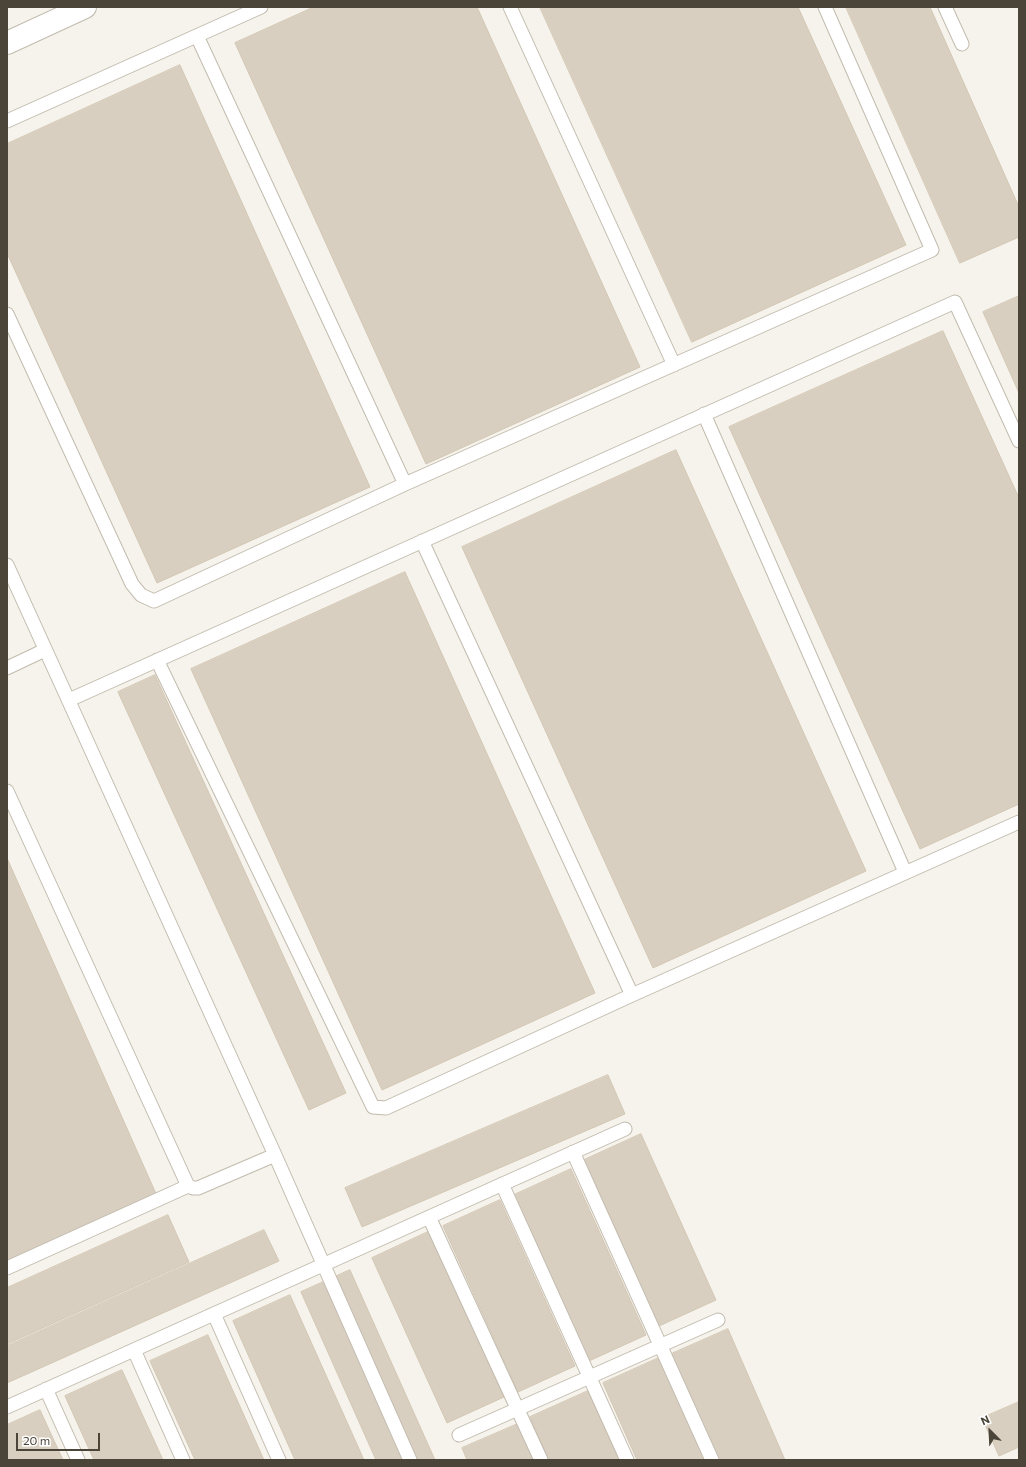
<!DOCTYPE html>
<html>
<head>
<meta charset="utf-8">
<style>
  body { margin:0 }
  #map { position:relative; width:1026px; height:1467px; overflow:hidden; background:#f6f3ec; font-family:Commissioner,sans-serif }
  canvas { display:block }
  .frame { position:absolute; inset:0; border:8px solid #4b4439; pointer-events:none }
  .north { position:absolute; left:970px; top:1411px; width:40px; height:40px; -webkit-text-stroke:3px #fff; paint-order:stroke; rotate:336deg; font-size:11px; font-weight:700; line-height:16px; text-align:center; color:#4b4439 }
  .north::after { content:''; display:block; margin:auto; width:14px; height:18px; background:#4b4439; clip-path:polygon(50% 0,100% 100%,50% 72%,0 100%) }
  .scale { position:absolute; left:16px; top:1433px; width:84px; height:18px; box-sizing:border-box; border:2px solid #4b4439; border-top:0; padding-left:5px; font-size:12px; line-height:14px; white-space:nowrap; color:#4b4439; -webkit-text-stroke:3px #fff; paint-order:stroke }
</style>
</head>
<body>
<div id="map">
<canvas width="1026" height="1467"></canvas>
<div class="frame"></div>
<div class="north">N</div>
<div class="scale">20 m</div>
</div>
<script>
const ctx = document.querySelector('canvas').getContext('2d');
ctx.lineJoin = 'round';
function fill(path, color) {
  ctx.fillStyle = color;
  ctx.fill(path, 'evenodd');
}
function stroke(path, color, width, dash) {
  ctx.strokeStyle = color;
  ctx.lineWidth = width;
  ctx.lineCap = dash ? 'butt' : 'round';
  ctx.setLineDash(dash || []);
  ctx.stroke(path);
}
const building = new Path2D(`
  M314 7H477L640 367 426 464 235 43Z
  M540 7H798L906 245 692 342Z
  M846 7H930L1019 207V237L960 263Z
  M180 65 370 487 157 583 7 253V144Z
  M1019 296V393L983 312Z
  M943 331 1019 498V804L920 849 729 427Z
  M676 450 866 871 653 968 462 547Z
  M405 572 595 993 382 1090 191 669Z
  M155 675 346 1093 309 1110 118 692Z
  M7 858 157 1196 7 1261Z
  M608 1075 625 1114 362 1227 345 1188Z
  M641 1134 716 1300 659 1326 584 1160Z
  M571 1169 646 1335 589 1361 514 1195Z
  M500 1200 575 1366 518 1392 443 1226Z
  M168 1215 189 1262 7 1344V1288Z
  M264 1230 279 1261 7 1383V1346Z
  M430 1231 504 1397 447 1423 372 1258Z
  M350 1270 435 1460H376L301 1292Z
  M290 1295 364 1460H295L233 1321Z
  M728 1329 785 1460H716L669 1355Z
  M208 1335 264 1460H195L150 1361Z
  M661 1357 706 1460H637L603 1383Z
  M122 1370 163 1460H94L65 1396Z
  M588 1391 619 1460H549L530 1417Z
  M1019 1402V1447L999 1456 982 1418Z
  M40 1410 63 1460H7V1425Z
  M520 1423 537 1460H467L462 1448Z`);
fill(building, '#d8cfc1');
stroke(building, '#d3c7b4', 1);
const service = new Path2D(`
  M510 7 674 365
  M945 7 962 44
  M197 36 405 484
  M7 121 261 7
  M7 314 132 584 141 595 154 601 405 484 932 250 825 7
  M704 414 905 872
  M422 541 632 995
  M7 565 275 1155 410 1460
  M157 660 373 1107 386 1108 632 995 1019 822
  M7 668 45 650
  M69 700 955 302 1019 441
  M7 791 188 1186 193 1188H198L275 1155
  M573 1152 712 1460
  M502 1184 627 1460
  M429 1217 541 1460
  M7 1268 188 1186
  M214 1314 279 1460
  M134 1350 183 1460
  M46 1389 78 1460
  M7 1407 625 1129
  M459 1435 718 1320`);
const tertiary = new Path2D(`
  M7 43 85 7`);
stroke(service, '#c2bbae', 15);
stroke(tertiary, '#c2bbae', 24);
stroke(service, '#fff', 13);
stroke(tertiary, '#fff', 22);
</script>
</body>
</html>
